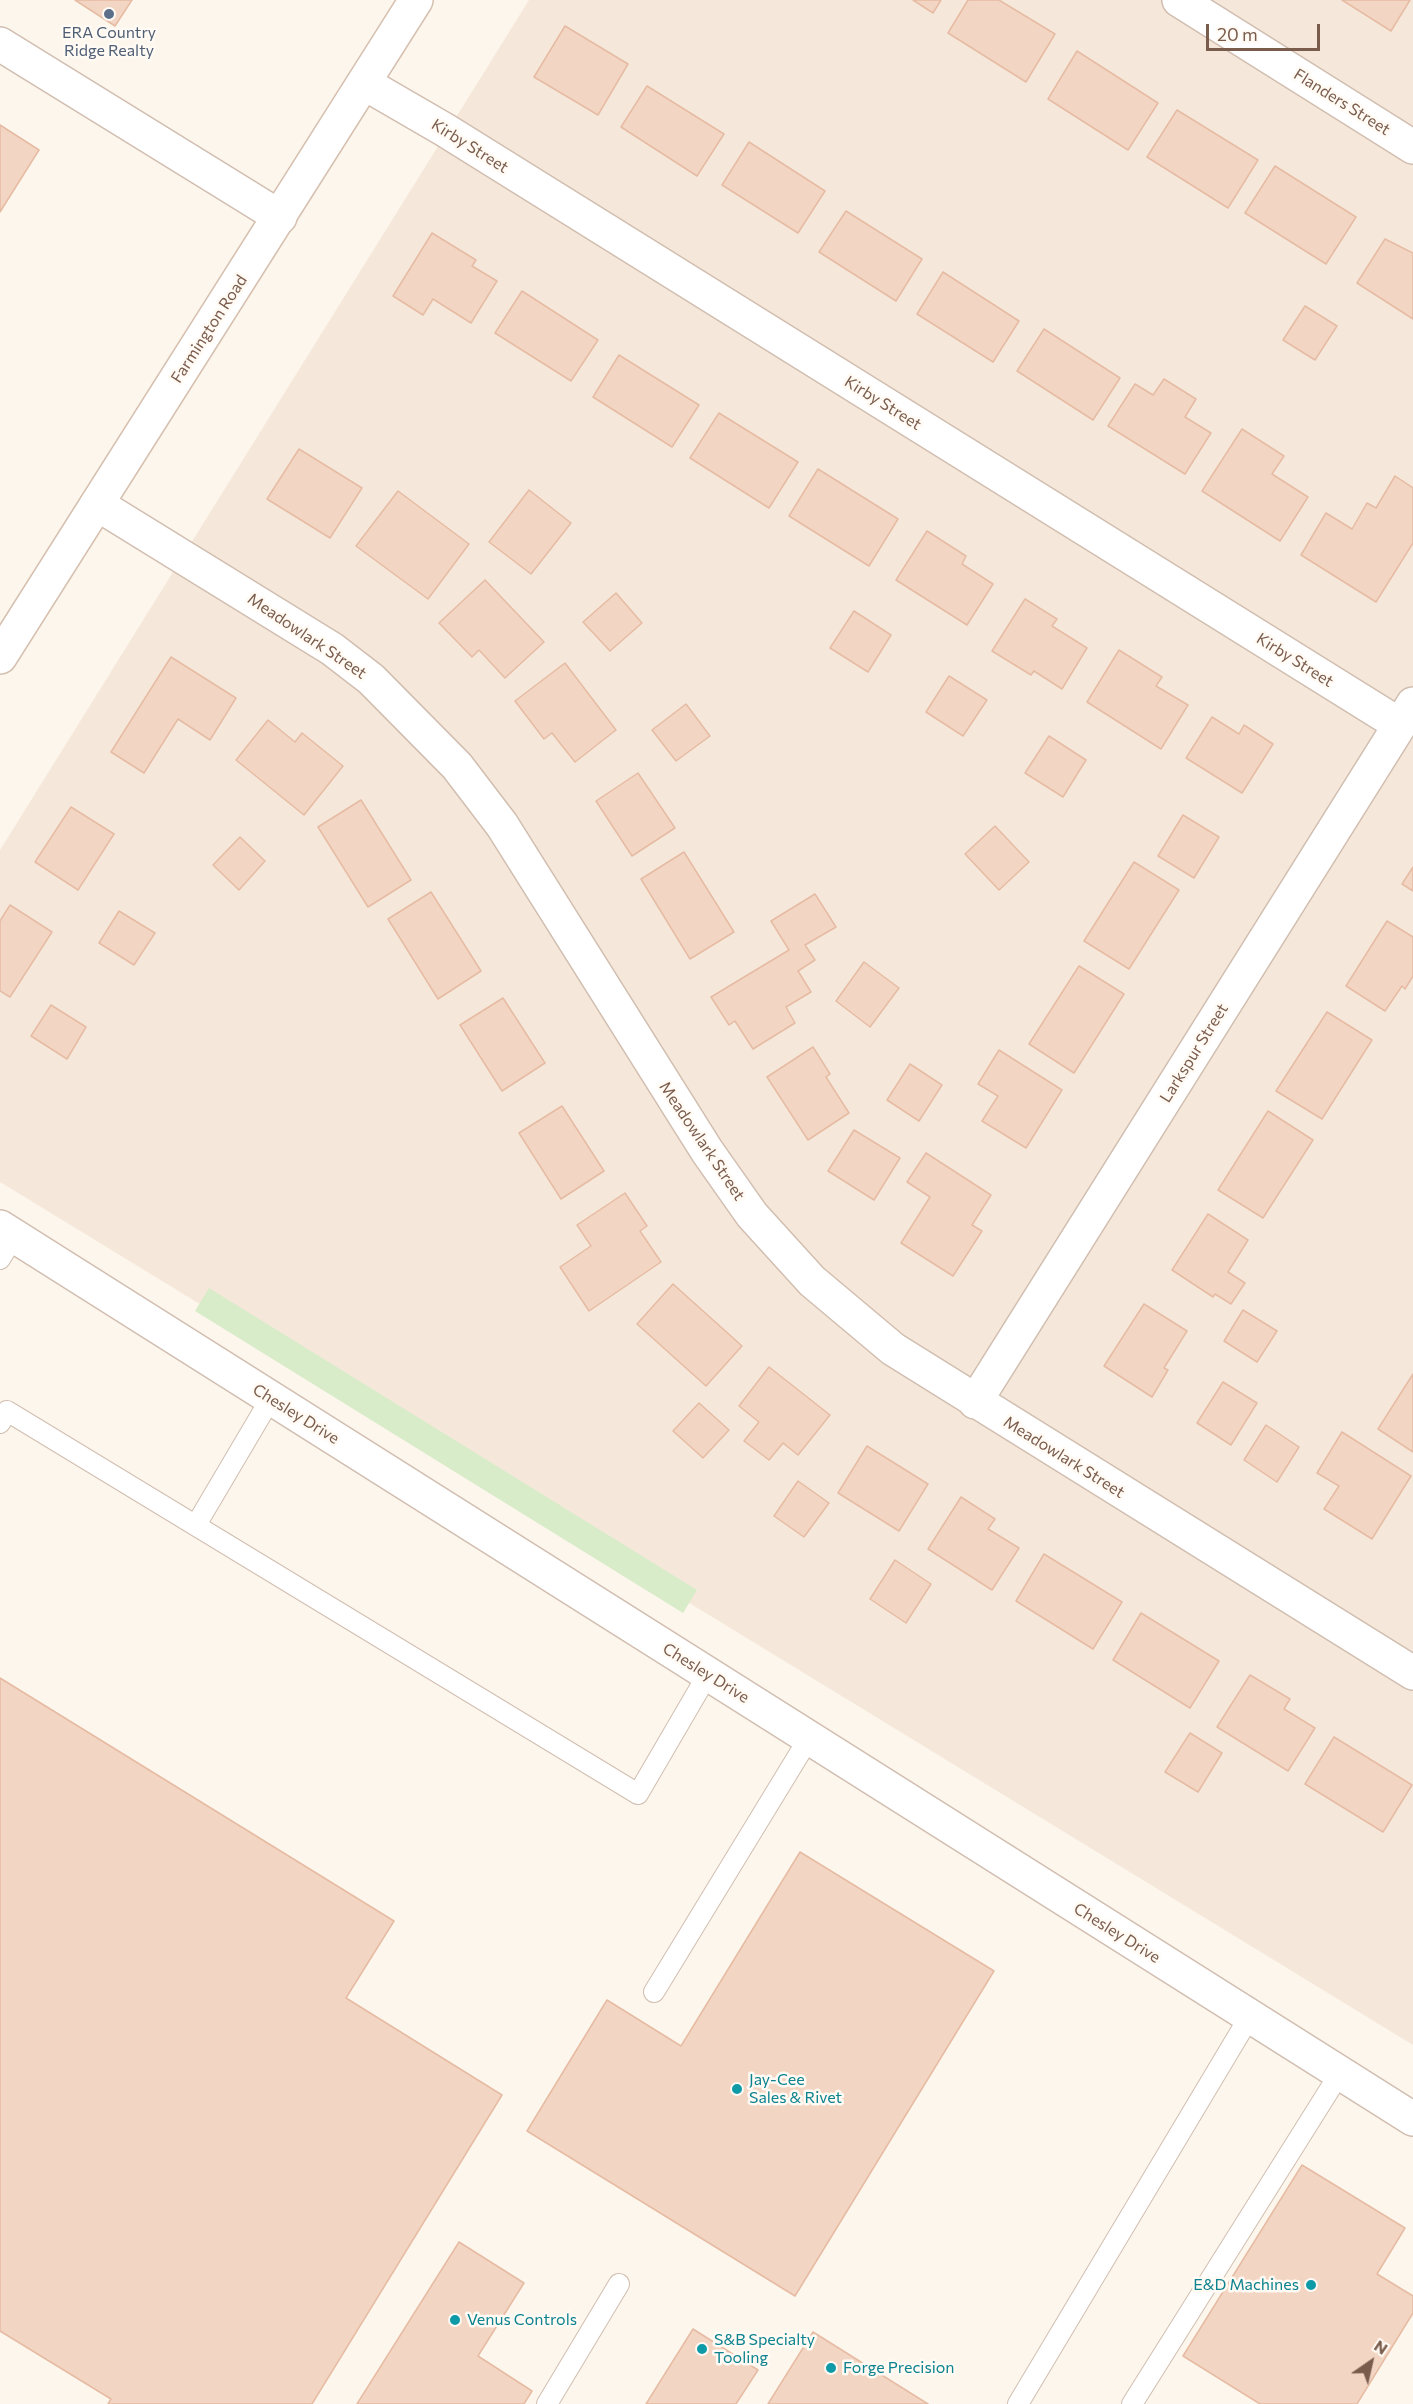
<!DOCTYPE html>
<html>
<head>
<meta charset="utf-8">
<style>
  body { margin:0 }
  #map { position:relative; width:1413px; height:2404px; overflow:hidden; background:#fdf6ec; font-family:Commissioner,sans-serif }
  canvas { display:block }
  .north { position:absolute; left:1341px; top:2332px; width:60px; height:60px; -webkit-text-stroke:4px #fffaf3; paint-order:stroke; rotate:34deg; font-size:16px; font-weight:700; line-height:24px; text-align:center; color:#7a5c4d }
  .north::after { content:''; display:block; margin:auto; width:21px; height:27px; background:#7a5c4d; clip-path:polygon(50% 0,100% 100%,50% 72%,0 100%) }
  .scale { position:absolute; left:1206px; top:24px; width:114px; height:27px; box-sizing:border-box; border:3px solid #7a5c4d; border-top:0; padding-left:8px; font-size:18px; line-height:21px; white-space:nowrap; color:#7a5c4d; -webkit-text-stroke:4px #fffaf3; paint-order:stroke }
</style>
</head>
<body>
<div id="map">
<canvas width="1413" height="2404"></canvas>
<div class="north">N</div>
<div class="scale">20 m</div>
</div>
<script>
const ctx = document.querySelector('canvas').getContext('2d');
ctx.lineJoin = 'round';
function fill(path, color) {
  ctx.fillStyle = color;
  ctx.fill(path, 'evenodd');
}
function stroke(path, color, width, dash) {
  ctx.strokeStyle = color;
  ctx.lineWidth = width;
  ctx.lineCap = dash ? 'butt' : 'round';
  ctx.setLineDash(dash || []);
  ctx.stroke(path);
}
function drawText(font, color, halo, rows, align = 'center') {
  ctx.font = font + ' Commissioner,sans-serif';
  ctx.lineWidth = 5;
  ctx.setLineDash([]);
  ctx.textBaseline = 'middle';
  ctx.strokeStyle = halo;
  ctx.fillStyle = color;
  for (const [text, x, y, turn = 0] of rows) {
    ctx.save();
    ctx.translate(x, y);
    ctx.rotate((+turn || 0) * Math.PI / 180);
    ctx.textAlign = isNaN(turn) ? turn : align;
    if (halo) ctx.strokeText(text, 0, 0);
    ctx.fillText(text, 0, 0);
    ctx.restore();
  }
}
fill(new Path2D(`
  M529 0H1413V2045L0 1182V850Z`), '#f5e8da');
fill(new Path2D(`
  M209 1288 697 1590 683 1613 195 1311Z`), '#d8ecc9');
const building = new Path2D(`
  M75 0H132L115 26Z
  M913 0H941L933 13Z
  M968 0H999L1055 34 1026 82 948 33Z
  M1342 0H1410L1391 31Z
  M565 26 628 64 598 115 534 77Z
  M1077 51 1158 103 1128 150 1048 99Z
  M647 86 724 134 697 176 621 127Z
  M1177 110 1258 160 1228 208 1147 157Z
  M0 125 39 150 0 212Z
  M749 142 825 191 798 233 722 185Z
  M1275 166 1356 217 1326 264 1245 213Z
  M846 211 922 259 896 301 819 252Z
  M432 233 476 260 472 266 497 281 471 323 433 299 423 315 393 296Z
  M1385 239 1413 253V319L1357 283Z
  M943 272 1019 321 993 362 917 314Z
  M522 291 598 340 571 381 495 333Z
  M1305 306 1337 326 1315 360 1283 340Z
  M1044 329 1120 378 1093 420 1017 371Z
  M619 355 699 405 672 447 593 397Z
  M1164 379 1196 399 1185 417 1211 433 1185 474 1108 426 1135 384 1153 395Z
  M719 413 798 462 769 508 690 458Z
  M1242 429 1284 456 1272 474 1308 497 1280 541 1202 491Z
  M299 449 362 488 330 538 267 499Z
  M818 469 898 519 869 566 789 516Z
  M1395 476 1413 488V543L1376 602 1301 555 1326 513 1352 529 1367 503 1376 508Z
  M529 490 571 523 531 574 489 542Z
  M398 491 469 544 428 599 356 546Z
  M927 531 966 556 962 564 993 584 967 625 896 580Z
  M485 580 544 642 505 678 479 650 472 657 439 623Z
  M616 593 642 623 610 651 583 622Z
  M1025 599 1057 619 1052 626 1087 648 1062 689 1034 671 1031 675 992 651Z
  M854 611 891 635 868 672 830 648Z
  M1119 650 1162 677 1156 686 1188 705 1161 749 1087 702Z
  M171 657 236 698 210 740 178 719 144 773 111 752Z
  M565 663 616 730 575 762 552 733 544 739 515 701Z
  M949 676 987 700 963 736 926 712Z
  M686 704 710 736 676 761 652 730Z
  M1212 717 1239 734 1244 725 1273 744 1242 793 1186 758Z
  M268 720 295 742 302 733 343 766 304 815 236 760Z
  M1049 736 1086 760 1063 797 1025 773Z
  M638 773 675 828 632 856 596 801Z
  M361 800 411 880 368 907 318 827Z
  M71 807 114 834 78 890 35 862Z
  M1183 815 1219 837 1194 878 1158 856Z
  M995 826 1029 862 999 890 965 854Z
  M240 837 265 861 239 890 213 865Z
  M684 852 734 932 690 959 641 879Z
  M1134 862 1179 890 1129 969 1084 941Z
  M1413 867V891L1402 884Z
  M431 892 481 971 438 999 388 919Z
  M815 894 836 927 805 945 815 960 798 971 811 992 786 1007 795 1023 753 1049 735 1021 729 1025 711 997 789 950 771 921Z
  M10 905 52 932 10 997 0 991V921Z
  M119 911 155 933 134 965 99 943Z
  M1387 921 1413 937V976L1405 989 1402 986 1385 1011 1346 986Z
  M864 962 899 988 870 1027 836 1001Z
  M1079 966 1124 994 1074 1073 1029 1044Z
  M503 998 545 1063 502 1091 460 1025Z
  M51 1005 86 1027 67 1059 31 1036Z
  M1327 1012 1372 1040 1322 1119 1276 1091Z
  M813 1047 830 1074 826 1077 849 1113 808 1140 767 1077Z
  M999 1050 1062 1090 1026 1148 982 1121 998 1096 978 1084Z
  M910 1064 942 1085 919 1121 887 1100Z
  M562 1106 604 1171 561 1199 519 1133Z
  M1268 1111 1313 1140 1263 1218 1218 1190Z
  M854 1130 900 1158 874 1200 828 1171Z
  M926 1153 991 1195 972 1225 982 1231 953 1276 901 1243 930 1197 907 1182Z
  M625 1193 647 1226 640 1231 661 1262 589 1311 560 1267 591 1246 577 1225Z
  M1208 1214 1248 1240 1228 1272 1245 1283 1231 1304 1215 1294 1213 1297 1172 1270Z
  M673 1284 742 1346 706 1386 637 1324Z
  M1144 1304 1187 1331 1164 1368 1168 1370 1152 1397 1104 1366Z
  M1243 1310 1277 1331 1257 1362 1224 1341Z
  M769 1367 830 1415 798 1455 783 1443 769 1460 744 1441 759 1422 739 1406Z
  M1413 1374V1452L1378 1429Z
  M1223 1382 1257 1403 1231 1445 1197 1423Z
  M699 1403 729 1430 703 1458 673 1431Z
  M1266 1425 1299 1447 1277 1482 1244 1460Z
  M1342 1432 1411 1476 1372 1539 1324 1509 1339 1486 1317 1473Z
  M867 1446 928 1484 899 1531 838 1493Z
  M798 1481 829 1503 804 1537 774 1516Z
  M961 1497 995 1519 988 1529 1019 1548 992 1590 928 1549Z
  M1044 1554 1122 1602 1093 1649 1016 1601Z
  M895 1560 931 1584 906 1623 870 1599Z
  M1141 1613 1219 1661 1190 1708 1113 1660Z
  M1250 1675 1290 1699 1284 1709 1315 1728 1288 1771 1217 1727Z
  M0 1678 394 1921 346 1998 502 2095 312 2404H108L111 2399 0 2331Z
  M1190 1733 1222 1753 1198 1792 1165 1772Z
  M1334 1737 1412 1785 1383 1832 1305 1784Z
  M800 1852 994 1971 795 2296 527 2131 607 2000 681 2046Z
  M1302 2165 1405 2228 1377 2274 1413 2296V2313L1357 2404H1260L1183 2356Z
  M459 2242 524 2283 478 2356 532 2391 524 2404H357Z
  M693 2329 758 2370 736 2404H646Z
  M813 2332 928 2404H768Z`);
fill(building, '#f3d5c3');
stroke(building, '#e6bba3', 1.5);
const lane = new Path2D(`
  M0 1259 14 1236
  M0 1423 7 1411 638 1794 708 1674
  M196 1525 271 1398
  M654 1992 809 1738
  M547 2404 619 2284
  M1018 2404 1250 2016
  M1132 2404 1340 2073`);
const street = new Path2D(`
  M1179 0 1413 147
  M0 44 280 217
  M364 83 445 130 1400 725
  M97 504 332 649 371 679 457 766 502 825 707 1151 752 1215 812 1281 893 1349 1413 1673
  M0 1227 1413 2119
  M975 1402 1413 704`);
const secondary = new Path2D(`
  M0 657 416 0`);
stroke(lane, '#d1beb0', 22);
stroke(street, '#d1beb0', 36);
stroke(secondary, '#d6c0b0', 36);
stroke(lane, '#fff', 20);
stroke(street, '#fff', 33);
stroke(secondary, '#fff', 33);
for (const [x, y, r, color] of [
  [109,14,6,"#5c6f8a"],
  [737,2089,6,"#0f9aa8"],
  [1311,2285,6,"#0f9aa8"],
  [455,2320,6,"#0f9aa8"],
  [702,2349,6,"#0f9aa8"],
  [831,2368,6,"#0f9aa8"]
]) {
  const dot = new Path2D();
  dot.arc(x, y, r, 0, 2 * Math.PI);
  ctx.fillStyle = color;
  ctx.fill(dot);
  stroke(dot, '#fffaf3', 2);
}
drawText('16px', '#4e5e75', '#fffaf3', [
  ["ERA Country",109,33],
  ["Ridge Realty",109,51]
]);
drawText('16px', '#7a5c4d', '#fffaf3', [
  ["Flanders Street",1342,102,32],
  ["Kirby Street",470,146,32],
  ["Farmington Road",209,329,-57],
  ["Kirby Street",883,403,32],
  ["Meadowlark Street",307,636,34],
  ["Kirby Street",1295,660,32],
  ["Larkspur Street",1194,1053,-58],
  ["Meadowlark Street",702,1141,56],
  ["Chesley Drive",296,1414,32],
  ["Meadowlark Street",1064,1457,32],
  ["Chesley Drive",706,1673,32],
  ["Chesley Drive",1117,1933,32]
]);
drawText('16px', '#0d838f', '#fffaf3', [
  ["Jay-Cee",749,2080],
  ["Sales & Rivet",749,2098],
  ["E&D Machines",1299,2285,"right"],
  ["Venus Controls",467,2320],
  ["S&B Specialty",714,2340],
  ["Tooling",714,2358],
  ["Forge Precision",843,2368]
], 'left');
</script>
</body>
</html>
